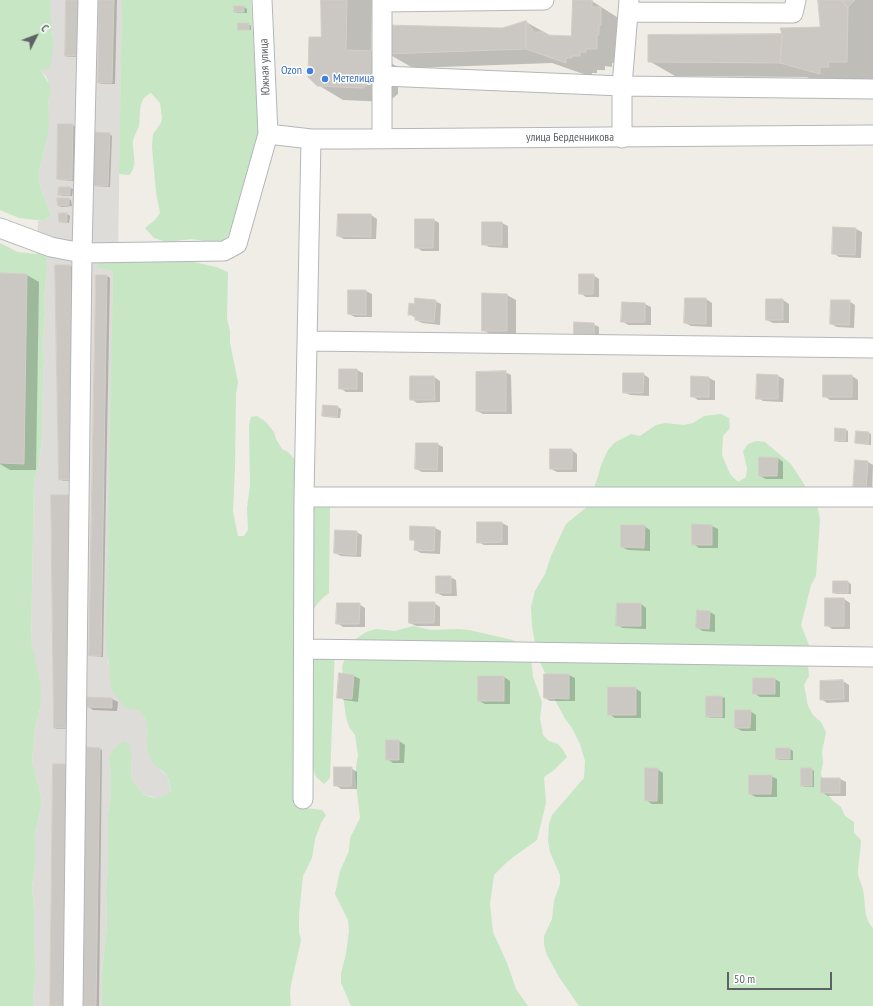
<!DOCTYPE html>
<html>
<head>
<meta charset="utf-8">
<style>
  body { margin:0 }
  #map { position:relative; width:873px; height:1006px; overflow:hidden; background:#efede6; font-family:"PT Sans Narrow",sans-serif }
  canvas { display:block }
  .north { position:absolute; left:16px; top:16px; width:40px; height:40px; -webkit-text-stroke:3px #fff; paint-order:stroke; rotate:48deg; font-size:11px; font-weight:700; line-height:16px; text-align:center; color:#5e6266 }
  .north::after { content:''; display:block; margin:auto; width:14px; height:18px; background:#5e6266; clip-path:polygon(50% 0,100% 100%,50% 72%,0 100%) }
  .scale { position:absolute; left:727px; top:972px; width:105px; height:18px; box-sizing:border-box; border:2px solid #5e6266; border-top:0; padding-left:5px; font-size:12px; line-height:14px; white-space:nowrap; color:#5e6266; -webkit-text-stroke:3px #fff; paint-order:stroke }
</style>
</head>
<body>
<div id="map">
<canvas width="873" height="1006"></canvas>
<div class="north">С</div>
<div class="scale">50 m</div>
</div>
<script>
const ctx = document.querySelector('canvas').getContext('2d');
ctx.lineJoin = 'round';
function fill(path, color) {
  ctx.fillStyle = color;
  ctx.fill(path, 'evenodd');
}
function stroke(path, color, width, dash) {
  ctx.strokeStyle = color;
  ctx.lineWidth = width;
  ctx.lineCap = dash ? 'butt' : 'round';
  ctx.setLineDash(dash || []);
  ctx.stroke(path);
}
function drawText(font, color, halo, rows, align = 'center') {
  ctx.font = font + ' "PT Sans Narrow",sans-serif';
  ctx.lineWidth = 3;
  ctx.setLineDash([]);
  ctx.textBaseline = 'middle';
  ctx.strokeStyle = halo;
  ctx.fillStyle = color;
  for (const [text, x, y, turn = 0] of rows) {
    ctx.save();
    ctx.translate(x, y);
    ctx.rotate((+turn || 0) * Math.PI / 180);
    ctx.textAlign = isNaN(turn) ? turn : align;
    if (halo) ctx.strokeText(text, 0, 0);
    ctx.fillText(text, 0, 0);
    ctx.restore();
  }
}
fill(new Path2D(`
  M50 0H122L118 257 97 268 110 270 113 273 108 663 110 670V678L133 708 141 711 145 717 147 724 148 745 161 771 167 776 171 791 166 796 159 798 144 795 133 781 131 774 132 756 109 759 111 776V792L108 814V866L106 889 107 926 102 972V1006H33V996L36 974 34 942V909L32 887 35 865V834L42 801 32 760 35 728 40 709 39 678 31 643 34 480 39 465 42 436V406L44 360 42 345 45 315 44 299 47 270 46 256 37 254 38 221H44L51 215 42 192 38 176 46 143 48 102 51 94 47 78 39 68 53 36 50 18Z`), '#dedcd8');
fill(new Path2D(`
  M0 0H50C50 22 57 48 49 69H40L50 86 51 94 48 102 49 126 46 143 38 176 42 192 51 215 44 221 19 218 0 210Z
  M122 0H251L259 140 234 221 228 236 220 242H211L192 239 167 242 154 238 145 228 155 220 160 213 156 192 152 147 153 134 161 123 162 118 160 103 151 93C137 99 141 114 139 126 137 131 134 136 133 141 132 153 139 166 129 175L119 174Z
  M0 243 18 252 46 255 47 270 44 299 45 315 42 345 44 360 42 406V436L39 465 34 480 31 643 34 653 41 688 40 709 35 728 32 760 42 801 35 834V865L32 887 34 909V942L36 974 33 996V1006H0Z
  M98 261H189L216 267 228 272 227 319 230 331V343L238 382 236 394 235 467 233 512 238 536H244L248 530 247 508 250 485 249 425 251 417 257 416 266 422 274 432 276 439 282 449 288 452 297 462 310 488 330 505 329 593C310 607 310 618 306 640L320 644 334 639 335 647 330 778 324 784 316 777 313 768 307 764 306 808 322 810 326 815 321 823 315 839 312 858 303 876 299 914V932L301 940 291 985 290 994 291 1006H102V972L107 926 106 889 108 866V814L111 792V776L109 759 112 751 123 741 129 744 132 756 131 774 133 781 144 795C155 799 162 799 171 791 170 786 169 780 167 776 163 770 155 767 151 760 141 741 159 709 126 708L113 692 111 685 106 640 113 273 110 270 97 268Z
  M721 414 729 418 730 428 723 436 722 455 730 474 738 482 746 477 747 468 743 451 748 444 756 441 765 442 791 464 813 498 818 509 820 520 816 576 811 585 801 625 809 645 807 656 809 676 804 685 808 706 813 715 821 722 826 732 822 752 823 763 821 773 823 783 827 793 833 801 841 807 845 816 854 822V833L861 840C861 851 858 861 858 872 858 878 862 884 863 890 866 903 863 918 873 928V1006H579L559 977 547 955 544 945V936L552 919 554 901 560 884V875L550 852 548 841 549 824 552 815 584 778 585 761 580 744 572 728 566 720 557 704 550 688 548 679 537 656 532 626 531 607 535 591 545 574 551 556 566 524 588 506 599 473 601 465 608 450 614 443 631 434 640 436 656 425 665 423 684 425 693 423 704 416Z
  M413 626 431 630 459 629 469 630 513 640 521 645 531 658 533 677 542 702 540 718 543 735 549 741 558 744 563 750 567 757 554 770 544 777 546 803 537 840 508 861 494 875 490 904 493 932 507 963 516 989 528 1006H351L341 983V973L346 954 349 931 348 920 335 894 340 871 349 851 350 838 360 818 355 775 358 755 355 735 349 727 346 717 343 696V676L342 666 351 646 357 638 366 632 376 629 395 631Z`), '#c6e6c4');
fill(new Path2D(`
  M67 0 81 57H69L66 56Z
  M100 0H117L115 84H101L99 82Z
  M322 0H372L371 52 398 67V94L388 102 343 100 318 85 322 38Z
  M819 0H873V80L814 81 807 77 675 76 649 61 821 28Z
  M592 1 626 23 622 63H612V67L605 66V70H597V73H592V77L552 63 413 68 387 53 502 29 526 22 551 36 572 37Z
  M244 7 247 9V13H237L235 12Z
  M248 24 251 26V30H242L239 29Z
  M59 125H73L76 127 75 181 61 180 58 179Z
  M110 134 112 136 110 187 95 186 93 185Z
  M59 188H70L73 189 72 196H62L59 194Z
  M69 199 71 200 72 206 61 207 59 205Z
  M67 214 70 216 69 223 60 221Z
  M371 215 377 219 376 239H344L338 236Z
  M434 220 439 223V251H422L416 247Z
  M502 223 508 226V248L489 247 483 244Z
  M834 228 856 229 862 232 861 258 839 257 833 253Z
  M70 266 72 267 76 481H63L60 479Z
  M27 275 39 282 36 470H10L0 464V296Z
  M593 275 599 279V297H586L580 293Z
  M97 276H107L110 278 103 657 93 656 90 655Z
  M366 291 372 294V317H355L349 314Z
  M483 294 507 295 516 300V336L492 335 483 330Z
  M685 299H706L712 303V327L691 326 685 323Z
  M768 300H783L789 304V323H773L767 320Z
  M435 301 441 304 440 325 422 323 416 320V318L409 314 415 305Z
  M849 301 855 305 854 328 837 327 831 324Z
  M645 304 651 307V325H628L622 321Z
  M593 324 599 327V338L575 335Z
  M340 370H357L363 373V392H346L340 388Z
  M505 372 511 375 512 414H483L477 411Z
  M643 374 649 378V396L630 395 624 392Z
  M778 376 784 379 783 402 763 401 758 398Z
  M852 376 858 380V400H830L824 396Z
  M411 377H434L440 381V402L417 403 411 399Z
  M709 378 715 381V400H698L692 396Z
  M324 406 338 407 341 409 340 418 325 417 323 415Z
  M846 430 848 431V442H838L836 440Z
  M869 433 871 434V445L859 444 856 443Z
  M437 444 443 447V472H422L416 469Z
  M572 450 577 454V472H557L551 469Z
  M778 458 783 462V479H766L760 476Z
  M868 462 873 465 872 492 854 488Z
  M52 496 76 729H57L55 728Z
  M502 523 508 526V545H484L478 542Z
  M644 526 650 530V551L628 550 622 547Z
  M712 526 718 529V548H699L693 544Z
  M435 528 441 531 440 554 421 553 415 550 416 542 411 539Z
  M356 532 362 535 361 557 341 556 335 553Z
  M450 577 456 580 457 596H443L437 593Z
  M834 582H848L851 584V594H836L834 592Z
  M844 599 850 603V629H832L826 625Z
  M434 603 440 607V626H416L410 623Z
  M359 604 365 608V627H343L337 623Z
  M641 604 646 608V629L623 628 617 625Z
  M710 612 715 615V632L703 631 697 628Z
  M569 675 575 678V701H550L545 698Z
  M354 676 360 679 358 702 344 700 338 697Z
  M479 677H504L510 681V704H485L479 701Z
  M775 679 780 682V697H760L754 693Z
  M843 681 849 685V702L827 703 821 699Z
  M635 688 641 692V718H615L609 714Z
  M707 697H722L725 698V718H710L707 716Z
  M112 699 118 702 117 711 93 710 87 706Z
  M750 711 756 715V731H742L736 728Z
  M399 741 405 745 404 763H393L387 759Z
  M100 749 102 750 99 1006H84Z
  M777 749H790L793 751V760H780L777 759Z
  M54 765H66L78 772 51 1006Z
  M351 768 357 772V789H341L335 785Z
  M657 769 663 773V804H652L646 800Z
  M811 769 814 771V787H805L802 785Z
  M771 776 777 779V797H756L750 794Z
  M840 779 846 782V796H828L822 792Z`), '#0003');
const building = new Path2D(`
  M66 0H80L79 56H65Z
  M99 0H114L112 83H98Z
  M321 0H347L346 50 373 51V80L363 88 317 86 308 77 309 37H321Z
  M573 0H592V7H601V25H599V35H597V49H586V52H580V56H572V58H566V63L526 49V21L534 32H544V35L571 36Z
  M818 0H841L848 7 847 62H828L829 67H820V74L780 63 782 34 780 28 820 27Z
  M841 0H855L848 7Z
  M234 6H244V12H234Z
  M526 21V49L386 54 387 25 502 28Z
  M238 23H249V30H238Z
  M782 34 780 63 648 62V35Z
  M58 124H73L72 180 57 179Z
  M94 132 110 133 108 186 92 185Z
  M59 187H70V195H58Z
  M57 198H69V205L58 206Z
  M59 213H67V223L59 222Z
  M338 214H371V237L337 236Z
  M415 219H434L433 248H415Z
  M482 222H502V245H482Z
  M833 227 856 228 855 255 832 254Z
  M55 265H70L74 480H59Z
  M0 273 27 274 24 464 0 463Z
  M579 274H594L593 294H579Z
  M96 275H107L101 656H89Z
  M348 290H366V315L348 314Z
  M482 293 507 294V331H482Z
  M415 298 436 300 434 322 415 320V315H408L409 303 414 304Z
  M685 298H706V324L684 323Z
  M766 299H783V320H766Z
  M831 300H850L849 325 830 324Z
  M622 302 645 303V322H621Z
  M574 322 594 323V335H574Z
  M339 369H357V389H339Z
  M506 371V411H476V372Z
  M623 373H644L643 393H623Z
  M757 374 778 375V399H756Z
  M823 375H852V397H823Z
  M410 376H434L435 400H410Z
  M691 376 709 377V397H691Z
  M323 405 338 406 337 417 322 416Z
  M835 428 846 429 845 441H835Z
  M856 431 869 432 868 444 855 443Z
  M416 443H438L437 470 415 469Z
  M550 449H572V469H550Z
  M759 457 778 458 777 476H759Z
  M855 460 868 461 866 489H853Z
  M51 495H70L73 728H54Z
  M477 522H502V542L477 543Z
  M692 524 712 525V545H692Z
  M621 525H645L644 548 621 547Z
  M410 526 435 527 434 551 414 550 415 540H410Z
  M335 530 357 531 356 555 334 553Z
  M436 576H451V593H436Z
  M833 581H848V593H833Z
  M825 598H844V626H825Z
  M409 602H435L434 623H409Z
  M337 603H360L359 624H336Z
  M617 603H641V626H616Z
  M697 610 710 611 709 629 696 628Z
  M339 673 354 675 352 699 337 698Z
  M544 674H569V699L544 698Z
  M478 676H504V701H478Z
  M753 678H775V694H753Z
  M843 680 844 699 820 700V681Z
  M608 687H636V715H608Z
  M706 696H722V717H706Z
  M86 697 112 698V708L86 707Z
  M735 710H751L750 728H735Z
  M386 740H399V760H386Z
  M86 747 100 748 96 1006H83Z
  M776 748H790V759H776Z
  M53 764H66L64 1006H50Z
  M334 767H352L351 786H334Z
  M645 768H658L657 801H645Z
  M801 768H812V786H801Z
  M749 775H772L771 794H749Z
  M821 778H840V793H821Z`);
fill(building, '#cbc8c3');
stroke(building, '#d4cec5', 1);
const minor = new Path2D(`
  M382 2 544 0
  M628 12 793 13 796 0
  M383 76 622 86 873 89
  M268 134 311 139H346L873 135
  M622 138V86L629 0
  M382 139V0
  M0 228 51 247 82 253 224 251 237 244 268 134 262 0
  M308 341 873 348
  M304 497H873
  M304 649 873 657
  M303 799 304 497 311 139
  M73 1006 82 253 88 0`);
stroke(minor, '#b3b7ba', 21);
stroke(minor, '#fff', 19);
for (const [x, y, r, color] of [
  [310,71,4,"#3f7fe0"],
  [325,79,4,"#3f7fe0"]
]) {
  const dot = new Path2D();
  dot.arc(x, y, r, 0, 2 * Math.PI);
  ctx.fillStyle = color;
  ctx.fill(dot);
  stroke(dot, '#fff', 1.5);
}
drawText('12px', '#5e6266', '#fff', [
  ["Южная улица",265,67,-92],
  ["улица Берденникова",570,138]
]);
drawText('12px', '#366cbe', '#fff', [
  ["Ozon",302,71],
  ["Метелица",333,79,"left"]
], 'right');
</script>
</body>
</html>
